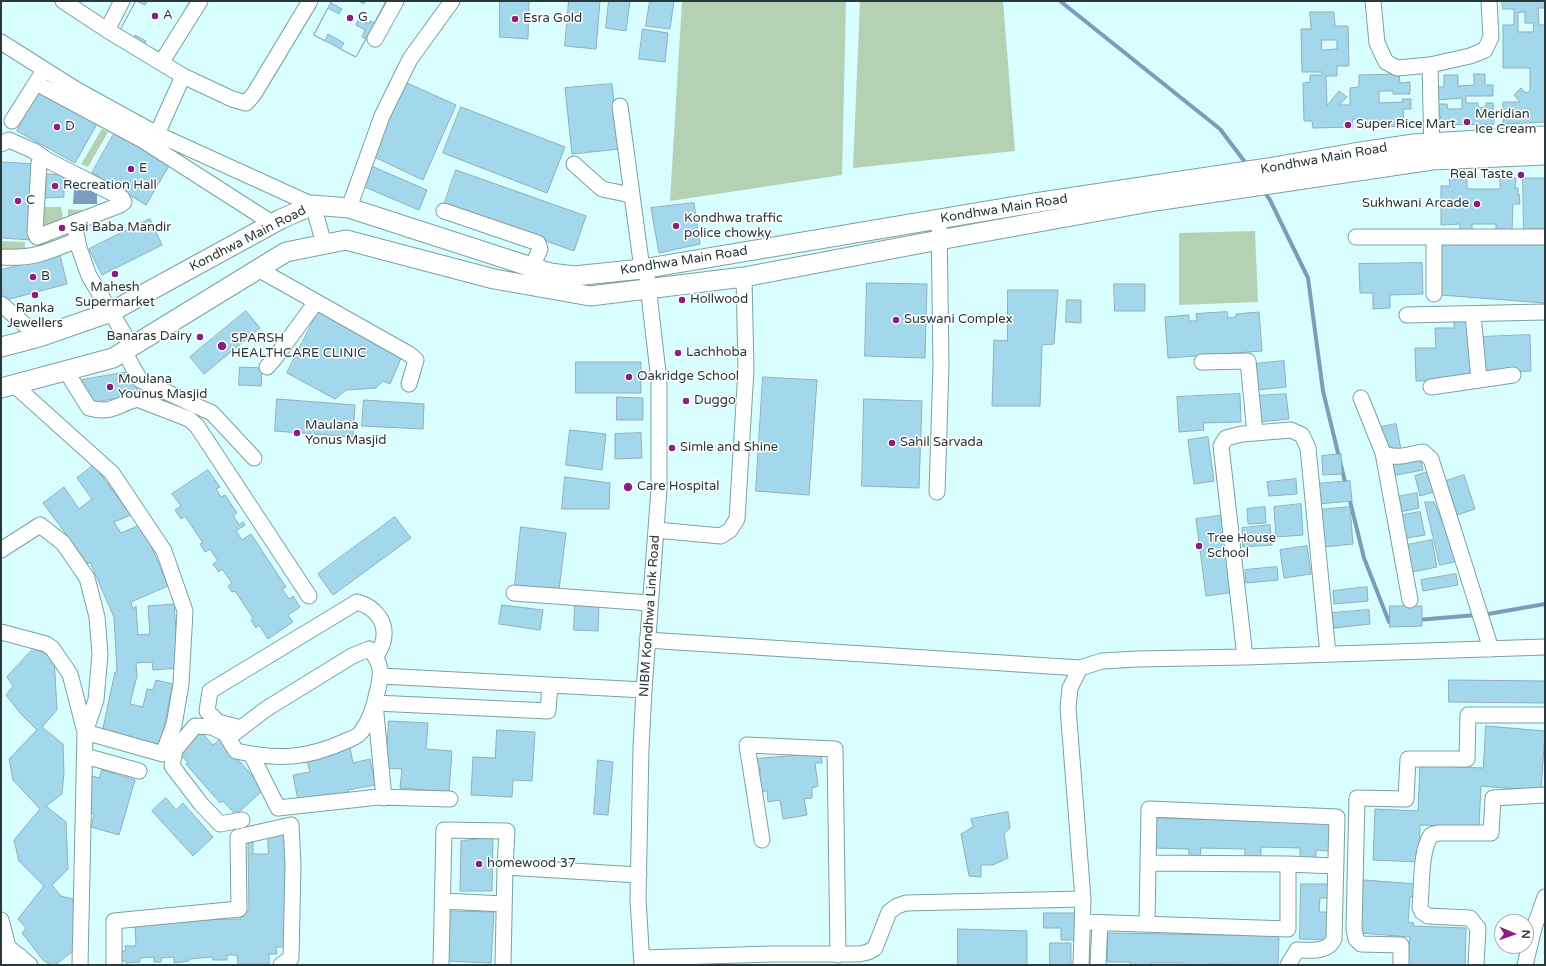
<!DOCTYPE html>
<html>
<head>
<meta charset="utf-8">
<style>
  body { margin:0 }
  #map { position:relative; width:1546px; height:966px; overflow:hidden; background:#d8feff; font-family:"Varela Round",sans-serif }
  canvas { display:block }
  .frame { position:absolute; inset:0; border:2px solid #2a3839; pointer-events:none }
  .north { position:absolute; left:1494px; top:914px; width:40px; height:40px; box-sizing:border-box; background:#fff; border:1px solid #aaafb0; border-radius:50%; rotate:92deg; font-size:11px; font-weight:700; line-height:16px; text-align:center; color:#2a3839 }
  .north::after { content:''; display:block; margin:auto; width:14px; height:18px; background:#891f84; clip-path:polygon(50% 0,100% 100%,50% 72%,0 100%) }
</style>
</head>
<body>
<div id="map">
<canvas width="1546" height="966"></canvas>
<div class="frame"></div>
<div class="north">N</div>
</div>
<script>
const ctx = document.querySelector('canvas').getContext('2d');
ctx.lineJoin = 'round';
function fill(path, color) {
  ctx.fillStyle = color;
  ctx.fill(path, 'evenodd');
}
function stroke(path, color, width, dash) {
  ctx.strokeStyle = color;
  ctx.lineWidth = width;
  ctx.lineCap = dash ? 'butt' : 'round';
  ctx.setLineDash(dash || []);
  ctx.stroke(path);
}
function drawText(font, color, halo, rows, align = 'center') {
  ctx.font = font + ' "Varela Round",sans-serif';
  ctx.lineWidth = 3;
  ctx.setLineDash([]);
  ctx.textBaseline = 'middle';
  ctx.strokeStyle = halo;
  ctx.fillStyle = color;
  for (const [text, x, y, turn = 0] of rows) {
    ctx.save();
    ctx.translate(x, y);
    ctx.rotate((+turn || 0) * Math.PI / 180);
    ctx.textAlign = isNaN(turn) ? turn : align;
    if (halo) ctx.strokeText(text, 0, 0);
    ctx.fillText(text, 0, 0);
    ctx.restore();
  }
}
fill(new Path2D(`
  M682 1H846L842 175 670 201Z
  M860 1H1003L1015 151 853 168Z
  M102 129 108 132 88 167 81 164Z
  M44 207H61L63 218 42 227Z
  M68 209 90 211 68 221Z
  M1255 231 1258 302 1179 305V233Z
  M1 241 25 242V253L1 259Z`), '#b4d1b4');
fill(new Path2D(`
  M74 189 97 191V204H73Z`), '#7c9cbe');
stroke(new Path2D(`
  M1060 1 1220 129 1248 166
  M1265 193 1270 200 1308 278 1323 391 1346 486
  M1349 497 1364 558 1389 622H1394
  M1417 620 1488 614 1545 604`), '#7c9cbe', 4);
const building = new Path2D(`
  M136 1 145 5 147 1H190L161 53 145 44 146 41 135 35 133 38 120 31Z
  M136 1H190L161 53 120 31Z
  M332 1H359L364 4 365 1H386L375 23 370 21 369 24 359 18 356 25 365 30 362 37 366 39 356 57 340 49 344 43 328 34 325 41 314 35 328 8 339 14 342 9 331 3Z
  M332 1H386L356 57 314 35Z
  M500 1H529L528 39 500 37Z
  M569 1H600L596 49 565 46Z
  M609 1H630L626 31 606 28Z
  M650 1H674L670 29 646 26Z
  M1502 1H1545V8H1538L1539 25H1545V122L1503 124V102H1520L1514 95 1521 88 1526 93 1530 91V68H1503V25H1514V9H1503ZM1525 12V23H1534L1533 32H1518V13Z
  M1310 12H1334L1335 26H1348L1349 66H1337V76H1326L1327 106 1339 91 1347 97 1339 105H1350V88L1359 87V75L1399 74 1400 83 1410 82V94H1393V91H1379V103L1403 102 1402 99H1411V109H1403L1404 126 1361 128V119H1352L1353 127 1313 128 1312 121H1304L1303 83 1310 82V75H1322V72H1302L1301 29H1311ZM1322 40H1337V49L1322 50Z
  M643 29 668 33 665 62 639 59Z
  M1474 74H1485V85H1493V96H1466V103H1478V108L1486 107V103H1493L1494 124 1443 125 1436 104H1447L1448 109H1462V98L1436 100V87H1444V75H1458V86L1474 85Z
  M405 82 456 105 423 180 372 156Z
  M612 84 619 149 572 154 565 88Z
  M38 92 97 124 75 163 17 131Z
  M461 107 565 147 547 193 443 153Z
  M115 132 170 164 146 205 92 173Z
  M1 162 37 164 33 240 1 238Z
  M369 165 427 190 419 210 360 185Z
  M456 170 586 216 574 251 444 205Z
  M47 174 64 175V197L46 198Z
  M1500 178H1516L1515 188H1518V195L1519 194 1520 204H1513L1512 230 1496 229V224H1472V230H1460V224L1441 225V186H1450L1449 179H1467V189H1500Z
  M1523 178H1545V229H1524Z
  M694 203 700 244 659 253 651 208Z
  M150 219 162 245 102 275 89 249Z
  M1545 239V303L1441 295 1440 240Z
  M60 255 67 284 2 301 1 270Z
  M1422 263 1423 294 1390 295V308L1373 309V293H1360L1359 264Z
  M867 283 927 284 925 358 865 356Z
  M1114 284H1145V311H1115Z
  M1008 290H1058L1054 344 1042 345 1040 406H992L994 340 1007 341Z
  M1067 300H1081V323L1066 322Z
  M320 308 402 356 390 384 383 381 376 388 346 390 335 399 287 373Z
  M246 311 260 328 204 374 190 357Z
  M1227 312 1228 318 1236 317V314L1259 312 1262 351 1168 358 1165 317 1189 315V321H1197L1196 314Z
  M1454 320H1472L1475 380 1416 381 1415 348H1436L1435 328H1454Z
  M1530 335 1531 371 1481 373 1480 337Z
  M1284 361 1286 387 1257 390 1254 364Z
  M576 362H641V393H576Z
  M240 367 262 368 261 386 239 385Z
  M133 371 138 394 86 404 82 380Z
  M763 377 817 380 809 495 756 491Z
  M1240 394 1241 422 1203 423 1204 430 1179 432 1177 397Z
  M1286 394 1289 419 1259 422 1257 396Z
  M617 397 643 398V420H617Z
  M277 399 355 405 353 437 275 431Z
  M864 399 922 401 919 488 862 486Z
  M364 400 424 404 423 429 362 426Z
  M1396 424 1401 449 1385 451 1381 427Z
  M570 430 606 434 602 470 566 465Z
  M641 433 642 458 615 459V434Z
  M1208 437 1214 481 1194 484 1188 440Z
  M1341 454 1342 474 1323 475 1322 456Z
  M1420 456 1423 470 1391 476 1389 462Z
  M94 465 131 515 114 522 121 533 142 524 168 586 131 602 133 609 136 606 138 635 150 634 148 606 174 604 179 668 153 670 152 662 136 663 137 676 130 704 143 707 147 689 153 690 156 680 173 684 160 745 102 733 115 672H117L114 617 90 562 88 564 43 503 64 487 79 509 92 499 77 478Z
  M208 470 220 487 216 489 221 497 225 495 237 513 233 515 239 525 243 522 245 525 236 531 242 540 251 534 286 587 282 589 289 599 293 596 300 607 288 615 293 622 268 639 259 625 256 628 251 620 253 618 235 591 232 592 228 586 232 583 222 569 219 572 213 564 218 561 210 549 205 552 200 544 203 543 185 516 181 519 175 510 181 506 172 494Z
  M1431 471 1437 491 1420 496 1415 476Z
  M1464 475 1475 509 1457 515 1446 481Z
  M565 477 610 483 609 509H562Z
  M1296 479 1297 494 1269 496 1267 482Z
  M1350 481 1352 501 1317 504 1315 484Z
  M1417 493 1419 508 1400 512 1397 497Z
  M1425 502H1434L1459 561 1440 565Z
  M1301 504 1303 535 1276 537 1274 507Z
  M1265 507 1266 523 1248 524 1247 509Z
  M1350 507 1353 544 1323 547 1319 510Z
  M1420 512 1425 535 1401 539 1397 516Z
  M1226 515 1235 592 1206 596 1196 519Z
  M395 517 411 538 333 595 318 574Z
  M1270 525 1272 545 1243 547 1242 528Z
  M521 527 566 533 559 590 515 585Z
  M1432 540 1437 567 1412 572 1407 545Z
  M1307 546 1311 574 1284 578 1280 550Z
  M1277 567 1278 580 1246 583 1245 570Z
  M1456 574 1458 585 1423 591 1421 580Z
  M1367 587 1368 601 1334 604 1333 591Z
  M575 604 599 605 598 631 574 630Z
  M502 605 543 610 540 630 499 624Z
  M1390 606H1422V626L1390 627Z
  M1369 610 1370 624 1334 628 1332 613Z
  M34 648 54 658 57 710 42 727 63 744 64 773 62 794 46 806 66 822 68 869 52 885 61 896 73 899 76 949 55 965H51L43 960 22 933 26 928 18 919 44 886 19 861 14 840 40 809 13 780 9 759 37 730 21 714 6 695 13 686 7 677Z
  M1449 680 1545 681V703L1449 702Z
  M389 721 428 723 426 749 452 751 449 792 400 788 402 769 386 768Z
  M1486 726 1545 731 1541 791 1481 786 1479 827 1420 825 1419 862 1373 860 1375 809 1418 811 1420 765 1483 768Z
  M497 730 535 732 532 781 513 780 512 797 471 795 473 757 495 758Z
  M201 732 213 745 220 739 264 789 236 815 223 801 220 803 186 764 188 763 178 752Z
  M350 747 353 763 370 759 375 785 348 790 350 798 330 802 328 794 298 800 293 775 310 772 306 757Z
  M821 754 822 763H815L818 786 812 788V798L804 799 807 815 783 819 780 800 768 802 767 790 759 794 760 769 754 770 755 759Z
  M598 760 613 762 608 815 594 814Z
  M102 770 135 780 119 835 91 827 94 814 84 811 90 775 99 778Z
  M166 798 176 810 183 803 213 837 193 856 152 811Z
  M1008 812 1010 828 1004 834 1008 858 993 865H981V877L969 876 961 834 973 827 971 819Z
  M1156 818 1330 822 1329 851 1316 850V860H1300V848L1261 847V859H1245V849L1201 848 1200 858H1189V849L1155 848Z
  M268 834H285L286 947H276L277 954H269V964H238L237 955H227V960H213L212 957 189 959V961L174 963V957L161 958V962H154V957L140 958V962L126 963V961H119V951H126L125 946H136L135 927H126L131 921 241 919V912L249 911 248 842H253V854H268Z
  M493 838 492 891H460L461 841Z
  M1364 880 1417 884 1416 897H1410L1408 922 1414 923 1413 926 1466 928 1465 965H1408L1410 937 1360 933Z
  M1301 884H1332V898H1320L1319 912H1331V940L1300 939Z
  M450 911 494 912 491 963 446 961Z
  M1044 913H1076L1075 940H1061V928H1044Z
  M958 929 1027 931V965H958Z
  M1108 933 1279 936 1278 965 1210 964V965H1184V963H1151V965H1130V962H1108Z
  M1050 943H1071V965H1050Z`);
fill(building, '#a3d8ec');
stroke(building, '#8faeba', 1);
const minor = new Path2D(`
  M63 1 107 30 183 76
  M1373 1 1377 43 1386 62 1397 68 1430 65 1470 56 1485 50 1491 37 1489 1
  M107 30 122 1
  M375 39 396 1
  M1 42 77 90 157 134 313 205 324 244
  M161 63 200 1
  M1430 65 1432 154
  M36 83 144 141 272 223
  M620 106 642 269
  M12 121 41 75
  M157 134 183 76 232 99 246 103 254 94 310 1
  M1 144 9 140 34 151 47 160
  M42 160H47L122 198 124 202 120 205 37 237 35 232 39 163Z
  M574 164 602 189 631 195
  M349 208 382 116 410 59 452 1
  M444 211 538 243 540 249 532 267
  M74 223 79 248 89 276 132 347
  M1356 237H1545
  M1 257C34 259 48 252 77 240
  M258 269 409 354 416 360 409 384
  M1434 294V237
  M1 304 39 337
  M1473 314 1479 380
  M1407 315 1545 312
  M124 351 140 380 212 413 254 458
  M1202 362 1248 361 1255 433
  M267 367 275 358 316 302
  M66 371 89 408C113 414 116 405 137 399L189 419 197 426 309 596
  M1431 387 1513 375
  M1361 398 1383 453C1394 460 1410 454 1423 452L1431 459 1491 649
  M1383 453 1410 600
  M937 492 941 367 939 219
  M656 530 721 536 730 530 737 519 746 370 744 277
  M1 550 40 525 63 543 87 578 97 617 100 654 96 700 85 732 163 754 174 725 181 684 185 611 164 551 112 473 13 384
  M514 593 650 603
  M1 632 46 644 52 648 70 674 85 732 80 965
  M647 640 1080 668 1102 661 1137 659 1245 657 1545 647
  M369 649C383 664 382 674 377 693 374 707 370 721 361 732 358 737 350 739 346 741 306 759 278 760 236 751L228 738 266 709 352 656Z
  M1245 657 1221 446 1226 438 1242 434 1291 430 1302 435 1308 448 1328 654
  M1080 668 1070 688 1068 708 1083 899 1081 965
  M381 676 644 690
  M241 728 218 722 207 711 210 691 357 602C375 607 388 622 383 642 382 647 378 652 376 657
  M226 734 212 727 195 726 175 750 172 766 201 804 220 824 242 820
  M251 754 278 808 379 797 450 799
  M85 756 139 771
  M384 798 375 703 548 711 550 685
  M762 840 747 745 835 749 838 955
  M1288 864 1335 866
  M442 901 504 904
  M1 920 8 947 30 965
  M1083 922 1288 929V864L1148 863
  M1147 923 1149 809 1337 817 1334 939C1328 953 1310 950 1297 950L1288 965
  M1 958 20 956
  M642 958 772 954H859L868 952 875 948 889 912 897 906 906 903 1083 899
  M114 965V921L239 909 238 837 291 825 293 865 291 958 281 965
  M441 965 444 830 507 831 505 867
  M503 965 505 867 639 875
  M642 965 638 899 641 748 644 690 659 489V381L646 268
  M1098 965 1100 923
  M1401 965V945L1361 944 1356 939 1354 929 1357 798 1406 799 1408 759H1467L1468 715H1545
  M1476 965 1478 928 1470 918 1428 916 1422 912 1420 907C1422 886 1420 852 1431 835L1438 833H1491L1493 798 1545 795
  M1525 965 1534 928 1545 897`);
const major = new Path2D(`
  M1 347 39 337 111 312 281 219 313 205 349 208 550 273 574 276 642 269 1040 202 1268 168 1354 153 1414 144 1545 136
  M1 388 113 358 286 252 346 240 494 279 590 296 744 277 939 240 1155 201 1432 160 1545 155`);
stroke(minor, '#7da0a1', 17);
stroke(major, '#7da0a1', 21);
stroke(minor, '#fff', 15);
stroke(major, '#fff', 19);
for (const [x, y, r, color] of [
  [155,16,4,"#891f84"],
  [350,18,4,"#891f84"],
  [515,19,4,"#891f84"],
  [1467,122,4,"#891f84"],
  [1348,125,4,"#891f84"],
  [57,127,4,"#891f84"],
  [131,169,4,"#891f84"],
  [1521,175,4,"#891f84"],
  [55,186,4,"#891f84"],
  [18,201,4,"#891f84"],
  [1477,204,4,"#891f84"],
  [676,226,4,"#891f84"],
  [62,228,4,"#891f84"],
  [115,274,4,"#891f84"],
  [33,277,4,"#891f84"],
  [35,295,4,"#891f84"],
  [682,300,4,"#891f84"],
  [896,320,4,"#891f84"],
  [200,337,4,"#891f84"],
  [222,346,5,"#891f84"],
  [678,353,4,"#891f84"],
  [629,377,4,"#891f84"],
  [110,387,4,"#891f84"],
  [686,401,4,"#891f84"],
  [297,433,4,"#891f84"],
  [892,443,4,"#891f84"],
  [672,448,4,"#891f84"],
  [628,487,5,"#891f84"],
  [1199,546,4,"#891f84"],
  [479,864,4,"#891f84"]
]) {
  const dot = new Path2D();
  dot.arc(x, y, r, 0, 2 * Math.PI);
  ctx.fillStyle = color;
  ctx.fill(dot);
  stroke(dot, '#fff', 1.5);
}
drawText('13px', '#2a3839', '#fff', [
  ["A",163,16],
  ["G",358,18],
  ["Esra Gold",523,19],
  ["Meridian",1475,115],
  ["Ice Cream",1475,130],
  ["Super Rice Mart",1356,125],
  ["D",65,127],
  ["E",139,169],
  ["Real Taste",1513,175,"right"],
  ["Recreation Hall",63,186],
  ["C",26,201],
  ["Sukhwani Arcade",1469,204,"right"],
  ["Kondhwa traffic",684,219],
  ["police chowky",684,234],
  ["Sai Baba Mandir",70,228],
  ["B",41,277],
  ["Mahesh",115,288,"center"],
  ["Supermarket",115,303,"center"],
  ["Hollwood",690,300],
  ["Ranka",35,309,"center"],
  ["Jewellers",35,324,"center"],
  ["Suswani Complex",904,320],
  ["Banaras Dairy",192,337,"right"],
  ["SPARSH",231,339],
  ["HEALTHCARE CLINIC",231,354],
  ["Lachhoba",686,353],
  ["Oakridge School",637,377],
  ["Moulana",118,380],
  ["Younus Masjid",118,395],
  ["Duggo",694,401],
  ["Maulana",305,426],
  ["Yonus Masjid",305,441],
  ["Sahil Sarvada",900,443],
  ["Simle and Shine",680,448],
  ["Care Hospital",637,487],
  ["Tree House",1207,539],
  ["School",1207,554],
  ["homewood 37",487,864]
], 'left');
drawText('13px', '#2a3839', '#fff', [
  ["Kondhwa Main Road",1324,159,-10],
  ["Kondhwa Main Road",1004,209,-9],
  ["Kondhwa Main Road",248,239,-27],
  ["Kondhwa Main Road",684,261,-9],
  ["NIBM Kondhwa Link Road",650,616,-86]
]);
</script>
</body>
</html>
